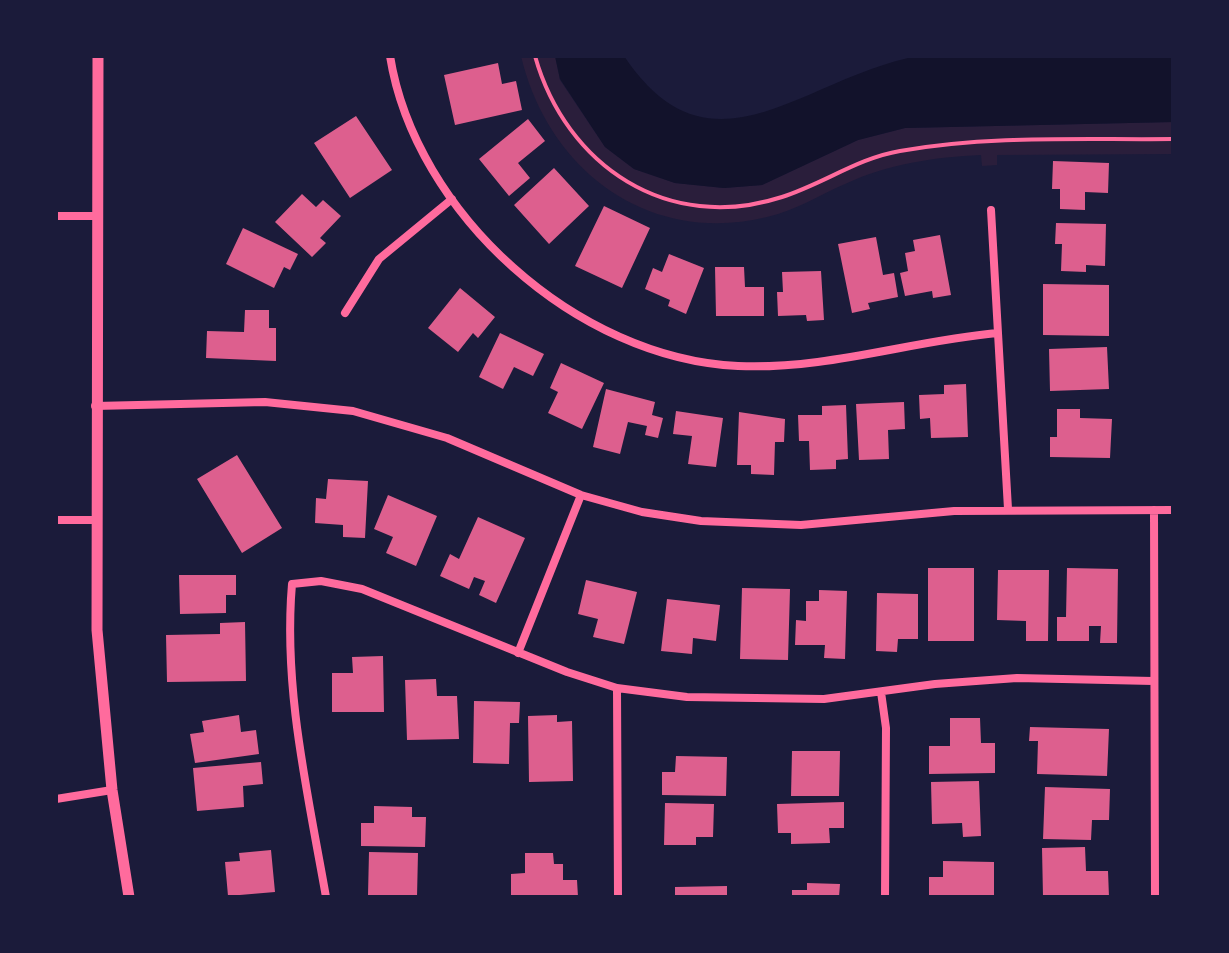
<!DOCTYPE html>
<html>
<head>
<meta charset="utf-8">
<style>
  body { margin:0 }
  #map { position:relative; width:1229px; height:953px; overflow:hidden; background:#1b1b3a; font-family:"IBM Plex Sans",sans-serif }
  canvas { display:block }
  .frame { position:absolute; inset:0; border:58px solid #1b1b3a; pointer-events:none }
</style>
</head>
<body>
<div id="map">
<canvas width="1229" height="953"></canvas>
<div class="frame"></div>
</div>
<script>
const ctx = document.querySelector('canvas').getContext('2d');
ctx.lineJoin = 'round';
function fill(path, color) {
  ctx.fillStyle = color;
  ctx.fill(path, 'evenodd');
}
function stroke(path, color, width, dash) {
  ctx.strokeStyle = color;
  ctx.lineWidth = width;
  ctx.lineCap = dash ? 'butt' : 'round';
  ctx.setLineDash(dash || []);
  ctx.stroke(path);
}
fill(new Path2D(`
  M521 56H555L560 80 605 147 634 169 675 183 724 188 762 185 858 140 905 128 1173 122V154L997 155V165L982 166 981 155C935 157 888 164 845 184 819 195 795 211 767 217 648 246 548 170 521 56Z`), '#2a1e3b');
fill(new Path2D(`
  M555 56H624C709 183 798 83 908 58L1173 56V122L905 128 858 140 762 185 724 188 675 183 634 169 605 147 560 79Z`), '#12122b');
fill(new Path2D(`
  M498 63 502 84 516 81 522 110 455 125 444 75Z
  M356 116 392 170 350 198 314 143Z
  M528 119 545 141 518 163 530 178 509 196 479 159Z
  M1053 161 1109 163 1108 193 1085 192V210L1060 209V189H1052Z
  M554 168 589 206 549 244 514 205Z
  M302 194 316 207 323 200 341 216 320 238 326 243 312 257 275 222Z
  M604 206 650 228 622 288 575 266Z
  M1056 223 1106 224 1105 266 1086 265V272L1061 271 1062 244H1055Z
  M243 228 298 254 290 270 284 267 274 288 226 264Z
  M940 235 951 295 933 298 932 291 905 296 900 273 908 271 905 253 915 251 913 240Z
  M876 237 883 275 894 273 898 297 868 303 870 309 852 313 838 244Z
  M669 254 704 268 686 314 668 306 670 300 645 289 653 268 662 272Z
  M715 267H744L745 287H764V316H716Z
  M821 271 824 320 807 321 806 315 778 316 777 292H783L782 272Z
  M1043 284 1109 285V336L1043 335Z
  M460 288 495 317 478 338 473 333 458 352 428 328Z
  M245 310H269V328H276V361L206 358 207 331 244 332Z
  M500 333 544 354 533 376 514 367 503 389 479 377Z
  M1107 347 1109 389 1050 391 1049 349Z
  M561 363 604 383 582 429 548 413 558 392 550 388Z
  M966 384 968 437 931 438 930 418 920 419 919 395 944 394V385Z
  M606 389 655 402 652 415 663 418 658 438 645 435 647 426 628 422 620 454 593 447Z
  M904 402 905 429 888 430 889 459 859 460 856 404Z
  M846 405 848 459 836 460V469L810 470 809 441H799L798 415H822V406Z
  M1057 409H1080V418L1112 419 1110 458 1050 457V437H1057Z
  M676 411 723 418 716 467 688 464 692 436 673 434Z
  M739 412 785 419 784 442H775L774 475 751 474V465H737Z
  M237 455 282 528 242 553 197 479Z
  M328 479 368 481 365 538 343 537V525L315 523 316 498 326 499Z
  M388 495 437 516 416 566 386 553 393 537 374 529Z
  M478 517 525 538 496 603 479 595 485 581 474 577 469 589 440 576 450 554 459 559Z
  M928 568H974V641H928Z
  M1067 568 1118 569 1117 643H1100L1101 626H1089V641H1057V617H1066Z
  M998 570H1049L1048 641H1026V621L997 620Z
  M179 575H236V595H226V613L180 614Z
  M586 580 637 592 624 644 593 637 598 619 578 614Z
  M742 588 790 589 788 660 740 659Z
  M819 590 847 591 845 659 824 658 825 645H795L796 620 806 621V601H819Z
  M877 593 918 594V639H898L897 652 876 651Z
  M667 599 720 605 716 641 693 638 692 654 661 651Z
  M245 622 246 681 167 682 166 635 220 634V623Z
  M383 656 384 712H332V673H353L352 657Z
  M436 679 437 696H457L459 739 407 740 405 680Z
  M474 701 520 702 519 723H510L509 764 473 763Z
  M239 715 241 732 256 730 259 754 195 763 190 734 204 732 202 721Z
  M557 715V722L572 721 573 781 529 782 528 716Z
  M950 718H980L981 743H995V773L929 774V746H950Z
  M1030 727 1109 729 1107 776 1037 774 1038 741H1029Z
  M792 751H840L839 796H791Z
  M676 756 727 757 726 796 662 795V772H675Z
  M261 762 263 784 243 786 244 807 197 811 193 768Z
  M979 781 981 836 963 837 962 823 932 824 931 782Z
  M1045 787 1110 789 1109 820H1092L1091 840 1043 839Z
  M844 802V828H829L830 843 791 844V833H778L777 804Z
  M665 803 714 804 713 837H696V845H664Z
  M374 806 412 807V817H426L425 847 361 846V823H374Z
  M1085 847 1086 871H1108L1109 897H1043L1042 848Z
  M271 850 275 892 228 896 225 862 240 861 239 853Z
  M369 852 418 853 417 897 368 895Z
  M525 853H553L554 864H563V880H577L578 897H511V874L525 873Z
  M943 861 994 862V897H929V877H943Z
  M807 883 840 884 839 897H792V890H807Z
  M727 886V897H675V887Z`), '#dd5f8e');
stroke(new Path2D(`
  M535 56C566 166 668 234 782 197 823 184 858 158 900 151 990 135 1082 140 1173 139`), '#ff6b9d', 4);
stroke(new Path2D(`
  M390 56C415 213 577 359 738 366 826 370 910 341 997 333
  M991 210 1008 509
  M56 216H99
  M345 313 379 259 452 199
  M95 406 265 402 353 411 447 438 581 495 642 512 701 521 801 525 954 511 1173 510
  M1154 510 1155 897
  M56 520H95
  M518 653 581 495
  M617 688 618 897
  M881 692 886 728 885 897
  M56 799 112 790
  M326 897C308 794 283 689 292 584L321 581 362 589 567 672 617 688 687 697 824 699 935 684 1017 678 1153 681`), '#ff6b9d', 8);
stroke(new Path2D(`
  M98 56 97 630 112 790 129 897`), '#ff6b9d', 11);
</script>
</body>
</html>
